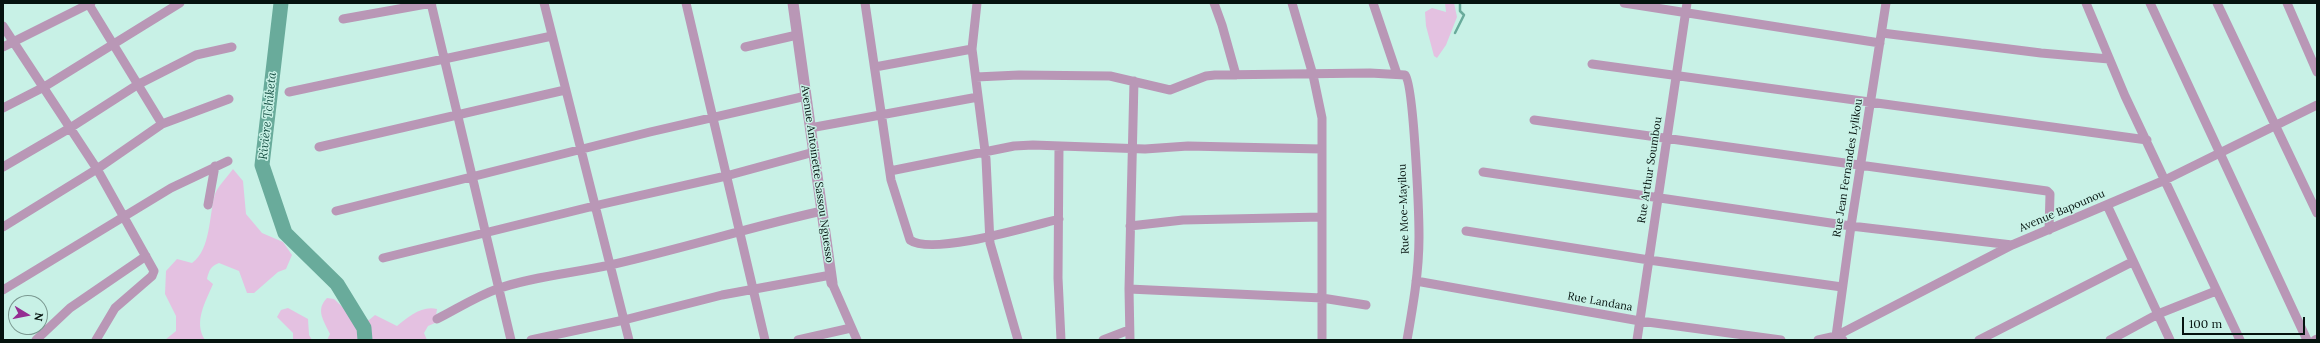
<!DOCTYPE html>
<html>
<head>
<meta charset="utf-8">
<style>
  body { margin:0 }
  #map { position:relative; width:2320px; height:343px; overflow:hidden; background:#c8f1e6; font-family:Lora,serif }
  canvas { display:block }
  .frame { position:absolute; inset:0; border:4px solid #05130f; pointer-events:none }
  .north { position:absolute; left:8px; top:295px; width:40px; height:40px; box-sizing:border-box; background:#c8f1e6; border:1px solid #7a9890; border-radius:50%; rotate:100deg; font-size:11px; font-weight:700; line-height:16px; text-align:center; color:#05130f }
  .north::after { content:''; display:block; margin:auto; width:14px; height:18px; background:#952e92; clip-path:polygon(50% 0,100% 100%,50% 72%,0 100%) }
  .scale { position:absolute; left:2182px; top:317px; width:123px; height:18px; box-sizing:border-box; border:2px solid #05130f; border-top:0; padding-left:5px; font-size:12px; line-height:14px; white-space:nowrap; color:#05130f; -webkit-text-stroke:3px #c8f1e6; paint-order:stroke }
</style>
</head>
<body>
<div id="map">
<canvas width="2320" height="343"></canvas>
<div class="frame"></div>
<div class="north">N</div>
<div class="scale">100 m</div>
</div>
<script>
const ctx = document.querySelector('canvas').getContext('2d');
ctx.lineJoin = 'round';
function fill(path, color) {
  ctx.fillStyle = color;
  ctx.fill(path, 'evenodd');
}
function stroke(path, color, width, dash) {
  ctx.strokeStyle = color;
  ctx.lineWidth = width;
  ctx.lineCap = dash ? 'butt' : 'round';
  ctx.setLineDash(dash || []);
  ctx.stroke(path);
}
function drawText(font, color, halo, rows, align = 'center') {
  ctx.font = font + ' Lora,serif';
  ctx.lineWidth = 3;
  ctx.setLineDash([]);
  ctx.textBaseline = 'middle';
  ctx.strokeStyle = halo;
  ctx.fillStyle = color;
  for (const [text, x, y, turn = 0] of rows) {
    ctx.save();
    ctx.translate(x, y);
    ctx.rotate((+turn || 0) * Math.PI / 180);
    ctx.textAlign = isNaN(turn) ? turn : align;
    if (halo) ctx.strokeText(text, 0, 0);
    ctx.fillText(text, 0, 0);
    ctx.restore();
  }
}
fill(new Path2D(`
  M1445 3H1454L1457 17 1446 45 1437 58 1434 56 1426 26 1425 12 1432 8 1446 12Z
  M233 169 243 181 246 214 262 233 283 242 292 255 286 269 278 272 254 293H247L239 271 219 263C211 266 209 270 207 279L213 284C206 301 193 322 205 340H165L176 331V316L165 294 166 271 177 259 192 263C211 250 209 214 215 194 218 186 228 176 233 169Z
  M327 298 334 299 351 315 369 320 375 315 397 326C408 317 422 305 437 309L435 323 428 326 424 333 427 340H327L330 334C324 321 315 310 327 298Z
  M288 308 308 319 309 335 312 340H293V333L277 317 281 310Z`), '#e4c1e1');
stroke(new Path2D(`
  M1455 33 1464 15 1460 11V3`), '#69ab9b', 2.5);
stroke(new Path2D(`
  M281 3 262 165 285 233 337 284 364 328 365 340`), '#69ab9b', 15);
stroke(new Path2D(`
  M88 3 162 124
  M431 3 511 340
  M544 3 629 340
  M686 3 765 340
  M865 3 891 180 910 240C932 256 1031 226 1059 219
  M977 3 972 49 986 159 990 243 1018 340
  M1214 3 1222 25 1236 75
  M1292 3 1313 75 1322 118V340
  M1373 3 1397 74
  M1624 3 1880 43
  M2086 3 2125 96 2240 340
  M2150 3 2307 340
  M2217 3 2317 213
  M2287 3 2317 72
  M343 19 432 3
  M3 26 97 169 154 271 152 276 115 308 96 340
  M1882 33 2041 53 2109 59
  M3 47 91 3
  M745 47 797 35
  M1592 64 2147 140
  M875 67 972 49
  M976 77 1019 75 1110 76 1170 90 1206 76 1215 75 1370 73 1405 75C1414 84 1419 217 1419 237 1419 272 1413 306 1407 340
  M289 92 552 36
  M3 108 44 87 180 3
  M1534 120 2047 191 2050 194 2049 230
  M810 128 978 97
  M1059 146 1058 278 1061 340
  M319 147 565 90
  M3 167 70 128 137 85 196 55 232 47
  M890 171 1014 146 1033 145 1145 149 1188 146 1321 149
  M1483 172 1851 226 2012 245
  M208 205 215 166
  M2107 205 2170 340
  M336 211 650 132 806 96
  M1130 226 1183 220 1322 217
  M3 227 97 169 162 124 229 99
  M1466 231 1649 260 1842 287
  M383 258 594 206 726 176 814 152
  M1416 281 1640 321 1781 340
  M832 283 857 340
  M1129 289 1322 298 1366 305
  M3 290 171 188 228 161
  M437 319C457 309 475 297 497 289 530 277 574 273 610 265 681 249 750 227 822 211
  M36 340 70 308 146 256
  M531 340 624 320 722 295 831 275
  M798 340 851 328
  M1103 340 1129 330
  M1130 340 1129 289 1134 81
  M1637 340 1687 3
  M1818 340 1836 336 2012 245 2165 180 2317 105
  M1843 340 1836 336 1851 226 1886 3
  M1979 340 2132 262
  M2110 340 2158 314 2216 291
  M2315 340 2317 339`), '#b997b6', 9);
stroke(new Path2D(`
  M793 3 832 283`), '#b997b6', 11);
drawText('11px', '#05130f', '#c8f1e6', [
  ["Rue Jean Fernandes Lylikou",1848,168,-81],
  ["Rue Arthur Soumbou",1650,170,-81],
  ["Avenue Antoinette Sassou Nguesso",817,174,82],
  ["Rue Moe-Mayilou",1404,209,-92],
  ["Avenue Bapounou",2062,211,-23],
  ["Rue Landana",1600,302,10]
]);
drawText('italic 12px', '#195145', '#c8f1e6', [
  ["Rivière Tchiketa",268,116,-84]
]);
</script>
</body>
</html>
